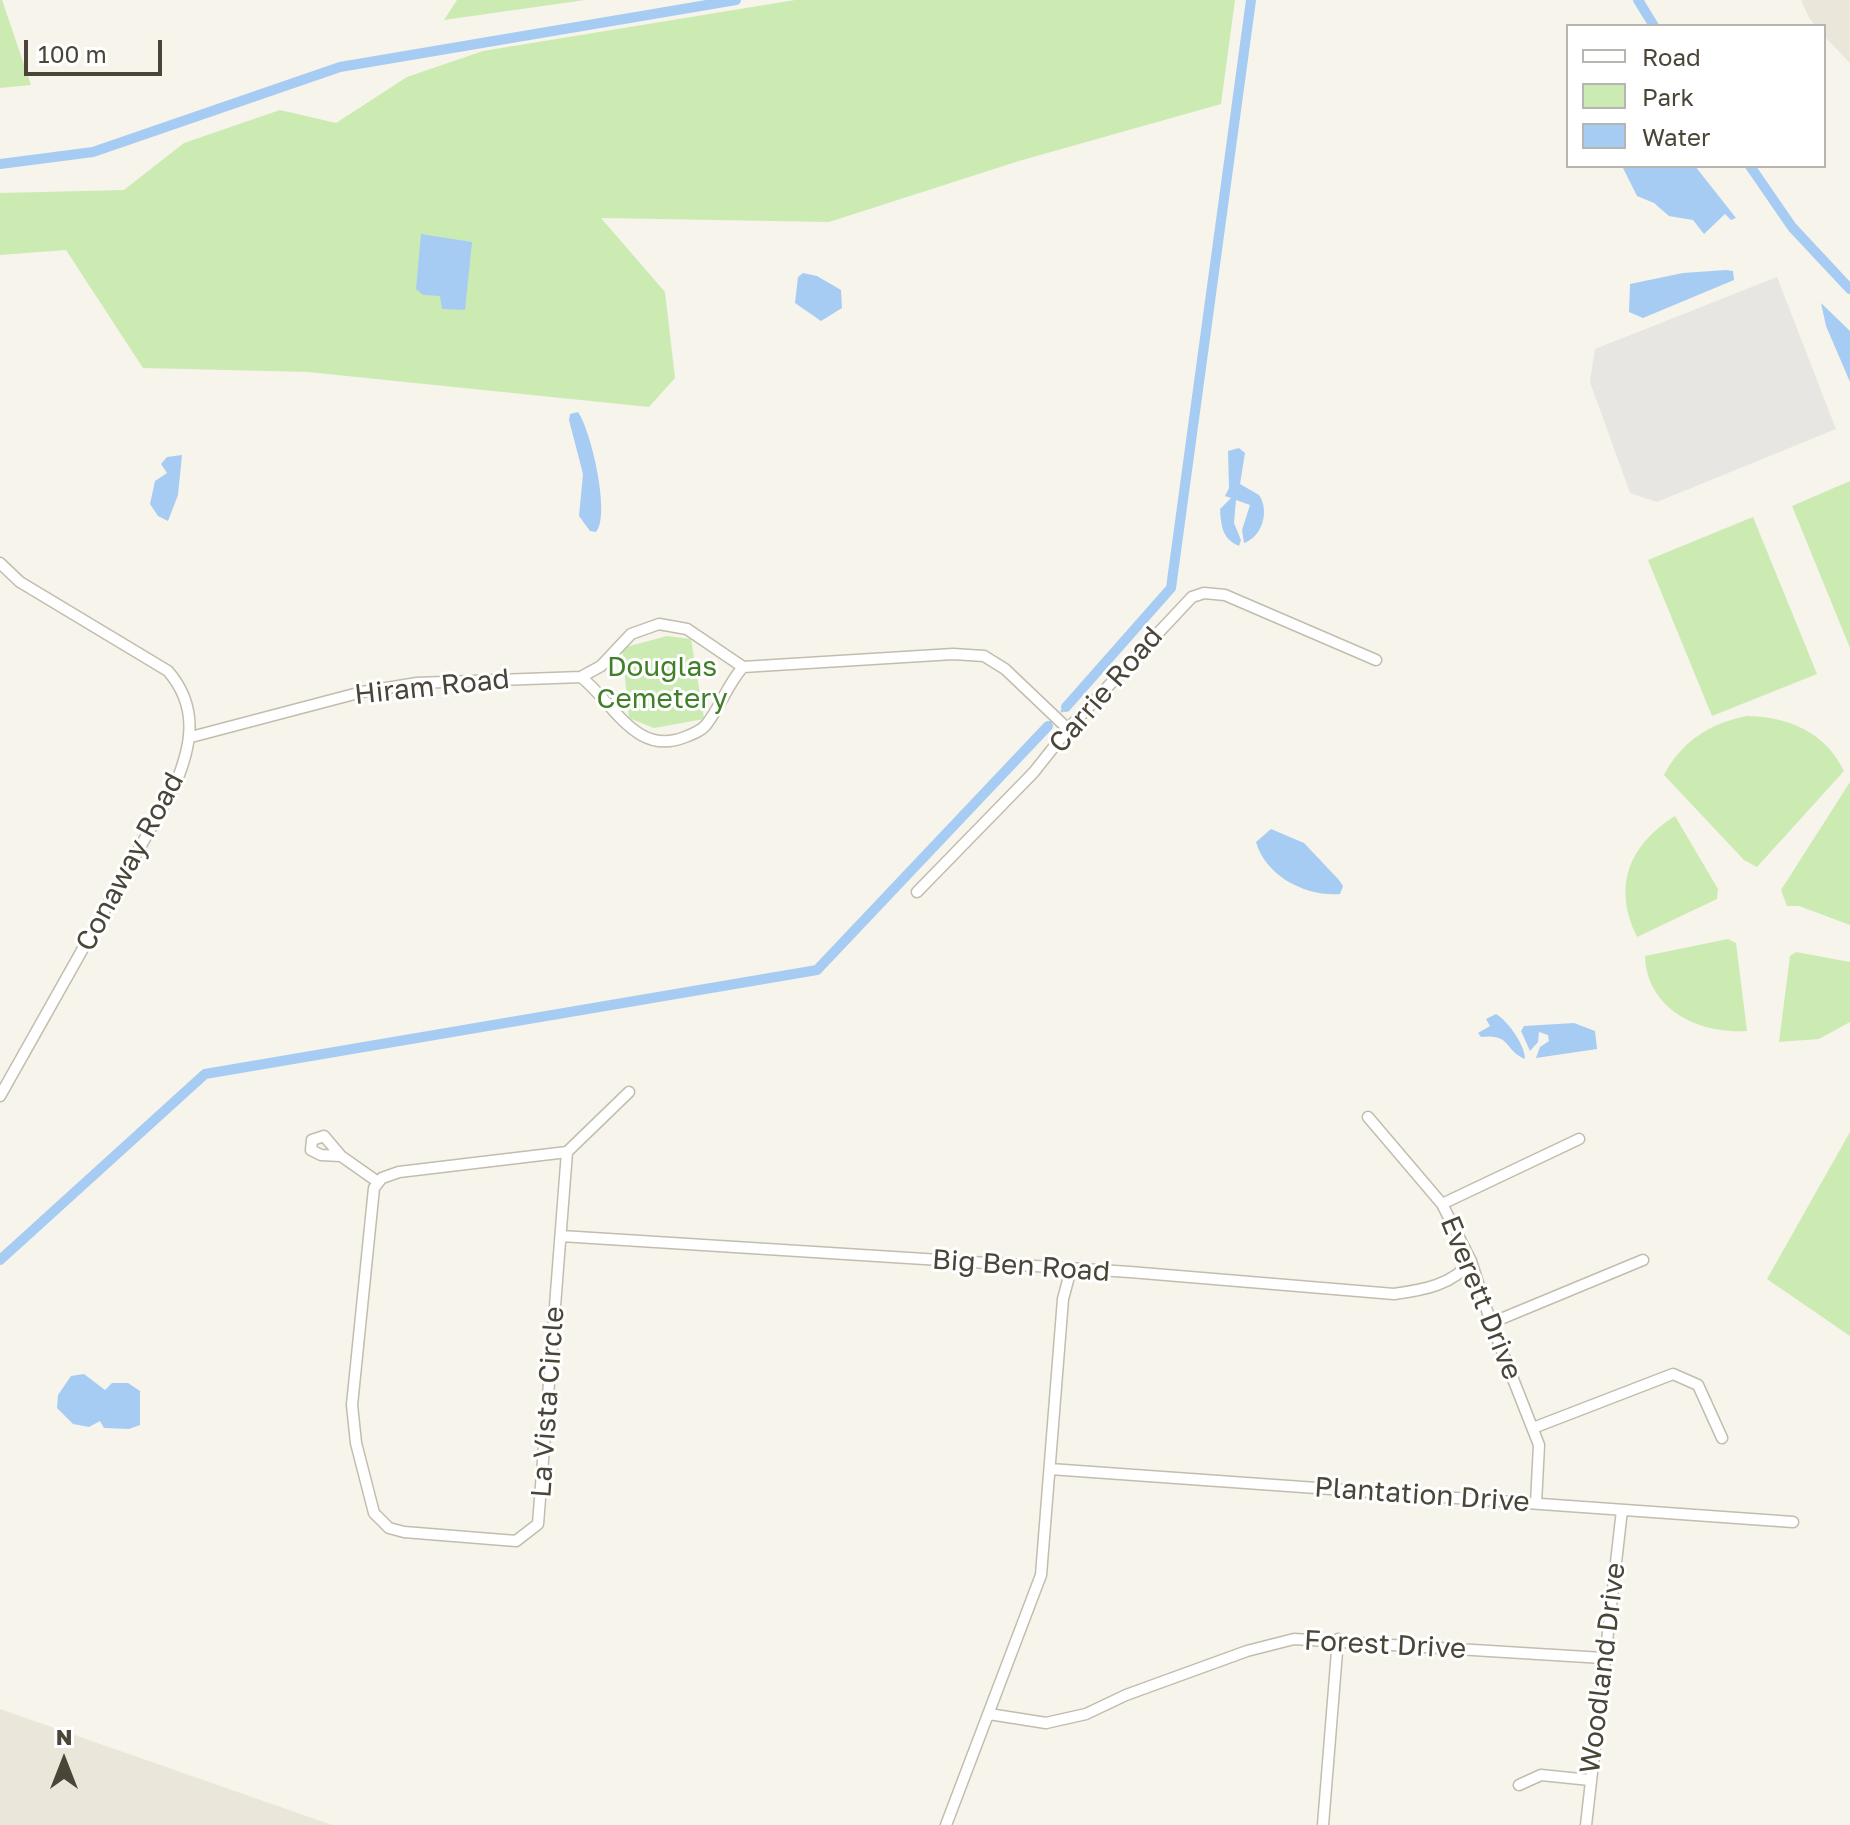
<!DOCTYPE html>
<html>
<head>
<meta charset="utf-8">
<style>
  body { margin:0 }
  #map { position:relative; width:1850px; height:1825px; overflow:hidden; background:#f6f4eb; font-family:"Golos Text",sans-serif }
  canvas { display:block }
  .legend { position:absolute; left:1566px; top:24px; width:260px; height:144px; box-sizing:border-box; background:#fff; border:2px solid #b7b5af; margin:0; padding:10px 14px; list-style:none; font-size:24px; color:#4b4538 }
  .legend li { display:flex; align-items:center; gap:16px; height:40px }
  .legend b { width:40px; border:2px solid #b7b5af }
  .north { position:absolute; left:24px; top:1721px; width:80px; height:80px; -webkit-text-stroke:6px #fff; paint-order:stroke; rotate:0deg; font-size:22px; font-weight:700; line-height:32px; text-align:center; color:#4b4538 }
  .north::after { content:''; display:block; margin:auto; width:28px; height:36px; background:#4b4538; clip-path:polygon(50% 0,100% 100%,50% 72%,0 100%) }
  .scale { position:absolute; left:24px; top:40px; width:138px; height:36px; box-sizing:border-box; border:4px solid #4b4538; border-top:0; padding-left:10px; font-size:24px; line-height:28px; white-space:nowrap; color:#4b4538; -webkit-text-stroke:6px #fff; paint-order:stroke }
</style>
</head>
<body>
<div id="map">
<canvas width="1850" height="1825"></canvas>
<ul class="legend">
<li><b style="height:10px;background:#fff"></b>Road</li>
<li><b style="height:22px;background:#ccebb3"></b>Park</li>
<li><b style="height:22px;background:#a7ccf3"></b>Water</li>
</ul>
<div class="north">N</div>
<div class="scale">100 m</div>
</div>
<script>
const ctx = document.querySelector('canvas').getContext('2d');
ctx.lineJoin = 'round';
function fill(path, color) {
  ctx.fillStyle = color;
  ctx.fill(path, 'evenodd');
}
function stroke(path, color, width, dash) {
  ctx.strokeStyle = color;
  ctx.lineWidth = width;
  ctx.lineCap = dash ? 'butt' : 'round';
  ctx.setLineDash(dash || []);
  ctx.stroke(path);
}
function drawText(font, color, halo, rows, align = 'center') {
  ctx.font = font + ' "Golos Text",sans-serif';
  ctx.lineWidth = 6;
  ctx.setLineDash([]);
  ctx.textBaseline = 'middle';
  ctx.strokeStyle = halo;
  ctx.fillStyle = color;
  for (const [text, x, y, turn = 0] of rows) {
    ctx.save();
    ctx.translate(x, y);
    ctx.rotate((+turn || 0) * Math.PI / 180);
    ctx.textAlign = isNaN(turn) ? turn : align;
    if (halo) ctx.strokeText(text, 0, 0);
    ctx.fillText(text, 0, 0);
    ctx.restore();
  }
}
fill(new Path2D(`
  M1801 0H1850V63L1824 36V26H1816L1809 18Z
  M0 1709 332 1825H0Z`), '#eae6d9');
fill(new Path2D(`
  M0 0H2L31 85 0 88Z
  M457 0H585L444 20Z
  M795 0H1235L1221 104 1019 161 829 222 601 218 665 292 675 378 649 407 308 372 143 368 66 250 0 255V193L124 190 184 143 280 110 336 123 407 77 483 51Z
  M1850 481V648L1792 506Z
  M1753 517 1817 674 1712 716 1648 560Z
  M667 636 691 639 704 719 654 728 629 718 622 648Z
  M1747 716C1789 717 1825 732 1844 771L1757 867 1744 860 1664 775C1682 741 1710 723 1747 716Z
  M1850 782V925L1799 906H1787L1781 890Z
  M1675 816 1718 889 1717 899 1637 937C1612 886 1629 845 1675 816Z
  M1728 939 1736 943 1747 1031C1699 1034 1647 1010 1645 956Z
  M1796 952 1850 962V1022L1819 1039 1779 1042 1790 956Z
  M1850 1132V1336L1767 1279Z`), '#ccebb3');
fill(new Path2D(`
  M1777 277 1836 429 1657 502 1630 493 1590 382 1595 349Z`), '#e7e6e2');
fill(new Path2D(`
  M1622 166H1695L1736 218 1731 220 1725 214 1704 234 1693 220 1669 216 1654 203 1637 196Z
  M421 234 472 242 465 310 442 309 440 296 423 295 416 289Z
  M1726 270 1733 271 1734 280 1643 318 1629 312 1630 284 1683 273Z
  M803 273 817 276 841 290 842 308 821 321 795 303 798 277Z
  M1821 303 1850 331V382L1826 326Z
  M578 412C591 430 611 516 596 532L590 531 579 516 583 474 569 420 570 414Z
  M1239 448 1245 453 1240 484 1259 495C1270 511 1262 537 1244 543L1242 530 1250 505 1236 500 1234 523 1241 540 1239 546C1222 539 1221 525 1220 509L1231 498 1225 496 1229 488 1228 451Z
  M182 455 178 495 168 521 158 516 150 504 155 481 167 473 161 464 167 457Z
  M1271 829 1304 843 1339 880 1343 886 1340 894C1307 897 1266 877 1256 842Z
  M1496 1014C1508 1021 1525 1045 1525 1059 1504 1050 1511 1033 1481 1037L1478 1033 1490 1026 1486 1019Z
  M1574 1023 1595 1031 1597 1049 1536 1058 1540 1047 1549 1041 1548 1035 1539 1032 1538 1042 1530 1051 1521 1031 1524 1026Z
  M84 1374 105 1390 112 1383H128L140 1391V1425L129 1429 104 1428 100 1421 89 1427 73 1424 57 1408 58 1395 71 1376Z`), '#a7ccf3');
stroke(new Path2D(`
  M1062 711 1066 707
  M1048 726 1051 722`), '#a7ccf3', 3);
stroke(new Path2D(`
  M1638 0 1654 26
  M0 164 93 152 340 67 736 0
  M1750 166 1792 227 1850 289
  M1066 707 1171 588 1251 0
  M0 1260 205 1074 817 970 1048 726`), '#a7ccf3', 10);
const street = new Path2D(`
  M0 563 20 582 168 671C199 707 192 745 175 785L0 1096
  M581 677C614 703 636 757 685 737 693 734 701 731 706 725 721 706 727 685 743 667
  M191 737 362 692 417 683 581 677 601 666 631 634 659 624 687 629 743 667 953 654 984 656 1005 669 1068 729
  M917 892 1034 772 1068 729 1192 597 1204 593 1225 595 1376 660
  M1368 1117 1442 1204 1471 1261 1491 1323 1539 1445 1536 1503
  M567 1152 538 1524 516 1541 404 1532 389 1528 374 1513 356 1443 352 1405 374 1188 382 1178 399 1172Z
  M567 1152 629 1092
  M341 1156 321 1155 311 1150 312 1140 324 1136 341 1156 378 1182
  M1442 1204 1579 1139
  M561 1236 1130 1272 1394 1294C1423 1290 1453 1285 1471 1261
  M1491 1323 1643 1260
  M1533 1428 1673 1374 1698 1385 1722 1438
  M1050 1469 1793 1522
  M989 1714 1046 1723 1086 1714 1126 1695 1247 1651 1294 1639 1603 1658
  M1519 1785 1541 1775 1590 1780
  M946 1825 1041 1575 1063 1299 1071 1269
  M1323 1825 1338 1639
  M1586 1825 1622 1510`);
stroke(street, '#c2bdad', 13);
stroke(street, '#fff', 10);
drawText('28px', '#417f28', '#fff', [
  ["Douglas",662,667],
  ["Cemetery",662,699]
]);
drawText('28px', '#4b4538', '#fff', [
  ["Hiram Road",432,687,-6],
  ["Carrie Road",1106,690,-49],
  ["Conaway Road",130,862,-62],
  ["Big Ben Road",1021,1266,4],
  ["Everett Drive",1481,1298,68],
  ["La Vista Circle",548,1402,-86],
  ["Plantation Drive",1422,1495,4],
  ["Forest Drive",1385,1645,3],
  ["Woodland Drive",1603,1668,-83]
]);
</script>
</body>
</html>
